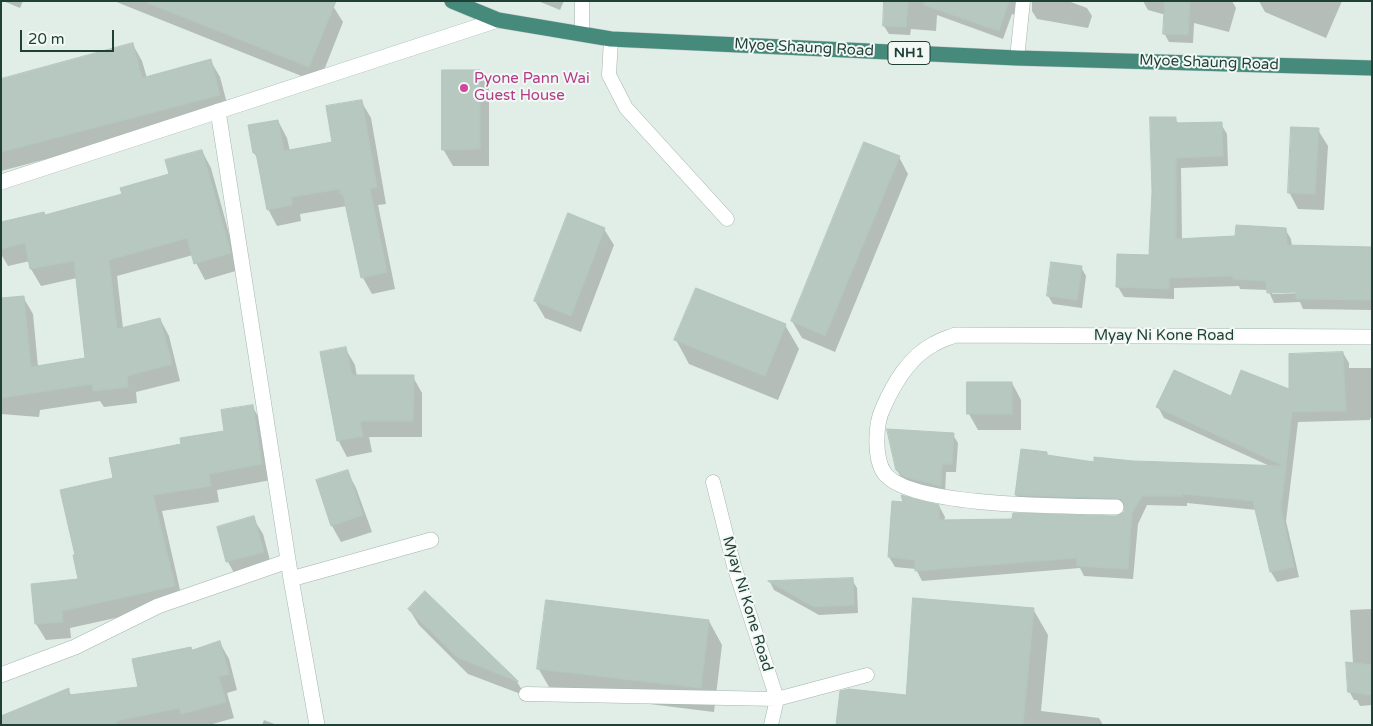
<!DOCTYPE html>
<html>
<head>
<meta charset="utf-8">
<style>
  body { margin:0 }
  #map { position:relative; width:1373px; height:726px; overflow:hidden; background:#e1ede7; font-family:"Varela Round",sans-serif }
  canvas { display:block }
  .frame { position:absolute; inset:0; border:2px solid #1f3f37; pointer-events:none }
  .scale { position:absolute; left:20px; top:30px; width:94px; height:22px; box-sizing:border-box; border:2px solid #1f3f37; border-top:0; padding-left:6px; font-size:15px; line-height:18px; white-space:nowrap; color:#1f3f37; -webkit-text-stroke:4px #f2f9f5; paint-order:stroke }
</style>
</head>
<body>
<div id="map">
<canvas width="1373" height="726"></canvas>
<div class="frame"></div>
<div class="scale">20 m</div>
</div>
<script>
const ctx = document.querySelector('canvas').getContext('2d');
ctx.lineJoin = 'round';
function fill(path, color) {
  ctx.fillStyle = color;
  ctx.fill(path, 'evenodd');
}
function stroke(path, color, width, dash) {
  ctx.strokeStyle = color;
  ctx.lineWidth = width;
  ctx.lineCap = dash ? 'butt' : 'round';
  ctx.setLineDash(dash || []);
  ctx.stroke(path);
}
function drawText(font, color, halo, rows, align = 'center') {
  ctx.font = font + ' "Varela Round",sans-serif';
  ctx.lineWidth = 4;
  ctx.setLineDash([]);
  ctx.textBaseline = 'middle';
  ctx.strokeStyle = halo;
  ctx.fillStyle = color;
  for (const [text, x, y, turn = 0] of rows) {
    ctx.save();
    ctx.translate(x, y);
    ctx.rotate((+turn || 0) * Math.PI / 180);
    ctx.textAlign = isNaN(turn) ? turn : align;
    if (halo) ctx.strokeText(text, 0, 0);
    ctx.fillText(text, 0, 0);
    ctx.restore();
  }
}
fill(new Path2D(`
  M3 1H23L20 8Z
  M114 1H322L333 6 343 22 319 83Z
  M538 1H564L560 10Z
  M885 1H1026L1018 16 1012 14 1003 39 937 15 936 31 911 29 910 35 889 34 884 26Z
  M1032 1H1068L1087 8 1092 16 1088 28 1037 19 1032 11Z
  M1143 1H1232L1236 8 1229 32 1194 23 1193 43 1169 42 1164 33 1166 15 1148 10Z
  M1259 1H1342L1326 38 1265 12Z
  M133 45 142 61 147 78 210 60 220 77 229 111 1 171V80Z
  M479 71 489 87V166H453L443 149Z
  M361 101 371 118 386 204 378 205 395 289 372 294 363 278 347 206 300 214 301 221 277 226 268 209 259 161 254 153 278 121 287 138 290 151 333 143Z
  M1175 119 1179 124H1221L1227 134 1228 166 1181 168 1182 240 1236 237 1285 229 1291 239 1292 246 1372 250V310L1303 309 1300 302 1274 303 1268 290 1240 289 1239 286 1174 288V299L1124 297 1118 287 1150 256ZM1302 291V293L1272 294V292Z
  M1318 130 1328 146 1324 210 1298 209 1289 192Z
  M202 151 211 168 239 270 205 280 196 263 193 255 117 276 123 328 160 319 169 336 180 381 136 392 137 403 104 407 100 401 40 410 39 417 1 414V299L23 297 33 314 38 367 87 359 77 278 41 286 31 269 30 261 8 266 1 254V223L45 216 123 195 171 175Z
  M899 157 908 174 835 352 802 338 792 321Z
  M604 229 614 245 581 332 545 318 535 301Z
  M1081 267 1086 276 1082 308 1053 304 1048 296Z
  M785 325 799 349 778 400 689 364 676 340Z
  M345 348 355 365 357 377H413L422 393V437H369L372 452 347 457 338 440Z
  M1343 353 1349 363V368H1372V418H1370V420L1298 422 1286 521 1299 577 1277 582 1271 572 1257 510 1187 503V506L1147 505 1138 524 1133 579 1084 576 1080 568 922 581 916 569 895 567 889 557 939 506 945 517 944 521 1117 518 1125 513 1126 509 1123 508 1022 505 1016 495 1046 453 1049 457 1095 463H1133L1272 467 1164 418 1158 407 1290 391Z
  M1012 383 1021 400V430H978L969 414Z
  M252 406 262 423 271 480 217 490 219 502 162 511 183 603 70 628 71 638 46 640 36 624 80 580 114 479 183 445 226 432Z
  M953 435 958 443 956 472H946L945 494 902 479 897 470Z
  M347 471 356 488 372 532 341 542 332 526 317 481Z
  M253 518 263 534 272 568 237 578 228 562 218 528Z
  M852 580 857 588 858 613 819 615 774 590 770 582Z
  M425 593 517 682 526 696 468 674 419 625 409 609Z
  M1033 609 1048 635 1041 711 1099 718 1103 725H838L907 696Z
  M1372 609V705L1360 706 1357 700H1354L1349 691 1353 664 1350 610Z
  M709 621 722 645 714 712 552 692 538 668Z
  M220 643 229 659 237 690 227 693 234 718 209 725H1L68 690 72 696 140 688 192 651Z
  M264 720 277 725H262Z`), '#0003');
const building = new Path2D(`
  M148 1H336L309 67 148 3Z
  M884 1H908L906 27 883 26Z
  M925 1H1009L999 31 924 5Z
  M1165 1H1190L1188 35 1163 34Z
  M133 43 142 78 211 59 220 95 1 152V79Z
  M442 70H480V149L442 150Z
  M362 100 377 187 370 189 387 272 361 278 343 194H340V189L291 197 292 205 267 210 256 153H253L248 125 278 120 284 151 332 142 326 106Z
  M1150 117H1176V123L1222 122 1223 156 1176 158V239L1235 236 1236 225 1286 228 1287 245 1372 247 1371 300 1296 299V292L1267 293 1266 281 1233 279V276L1169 278V289L1116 287 1117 254 1149 255 1152 192Z
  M1291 127 1319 128 1315 194 1288 193Z
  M864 142 900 156 825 336 791 321Z
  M202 150 231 253 194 264 187 238 109 260 117 329 160 318 172 364 127 376 128 387 93 391 92 384 1 398V298L24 296 31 367 85 358 74 261 30 269 25 243 1 249V222L44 212 45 215 122 194 120 188 169 174 165 160Z
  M568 213 605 228 571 316 534 301Z
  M1051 262 1082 266 1077 300 1047 296Z
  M696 288 786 324 765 376 674 340Z
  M346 347 352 375H414L413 421H360L363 436 337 441 320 352Z
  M1343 352 1346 411 1292 412 1281 509 1294 567 1270 572 1253 501 1182 494V496H1142L1132 513 1128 569 1077 566V558L915 571V560L888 557 892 501 903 502 901 495 939 505V520L1012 519 1013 513 1116 516 1124 512V503L1121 499 1117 498 1015 495 1021 449 1047 452V455L1094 462V457L1133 461 1284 466 1156 407 1174 370 1231 396 1241 370 1289 389V354Z
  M967 382H1012V414H967Z
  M253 405 262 464 209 474 211 486 153 495 175 586 62 611 63 622 35 624 31 584 78 579 73 555H75L60 490 113 478 109 458 181 444 180 438 224 431 221 410Z
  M887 429 954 433 952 464H942L941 486 905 477 896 470Z
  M348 470 363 515 331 526 316 480Z
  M254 516 264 552 226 562 217 527Z
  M853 578 854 605 814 607 768 581Z
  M425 591 518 681V682L457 657 408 609Z
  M913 598 1034 608 1023 725H836L840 691 849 689 906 695Z
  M546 600 709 620 701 688 537 669Z
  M220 641 229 674 219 677 226 702 181 714 179 708 116 721 117 725H1V716L69 688V695L138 687 132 659 191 647 192 650Z
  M1346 662 1372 665V695L1348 692Z`);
fill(building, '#b6c8c0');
stroke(building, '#b3c7bf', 1);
const service = new Path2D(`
  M582 1V34
  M611 39 609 75 626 108 727 219
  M1017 58 1023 1
  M713 482 734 566 777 699 771 725
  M526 694 777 699 867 675`);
const minor = new Path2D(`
  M218 111 291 579 317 725
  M1 182 498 20
  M1116 507C1070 506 913 508 885 474 874 460 875 424 883 408 894 383 909 357 934 344 941 340 948 338 955 335L1372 337
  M291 579 431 540
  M1 675 75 647 158 606 288 561`);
const trunk = new Path2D(`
  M452 1 498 20 611 39 1017 58 1372 68`);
stroke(service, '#a3b5af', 15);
stroke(minor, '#a3b5af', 16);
stroke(trunk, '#c0c9c7', 16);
stroke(service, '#fff', 14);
stroke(minor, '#fff', 15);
stroke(trunk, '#458a7a', 15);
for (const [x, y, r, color] of [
  [464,88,5,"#d1479c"]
]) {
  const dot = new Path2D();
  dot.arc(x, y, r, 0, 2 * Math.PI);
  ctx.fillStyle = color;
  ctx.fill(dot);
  stroke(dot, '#f2f9f5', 2);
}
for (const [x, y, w] of [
  [909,53,42]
]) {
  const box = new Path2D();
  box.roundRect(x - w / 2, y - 11.5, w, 23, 4);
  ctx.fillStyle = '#f2f9f5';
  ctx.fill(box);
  stroke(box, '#1f3f37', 1);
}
drawText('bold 14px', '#1f3f37', null, [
  ["NH1",909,53]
]);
drawText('15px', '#1f3f37', '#f2f9f5', [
  ["Myoe Shaung Road",804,48,3],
  ["Myoe Shaung Road",1209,63,2],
  ["Myay Ni Kone Road",1164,336],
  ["Myay Ni Kone Road",747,604,73]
]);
drawText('15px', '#b23c85', '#f2f9f5', [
  ["Pyone Pann Wai",474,79],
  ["Guest House",474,96]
], 'left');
</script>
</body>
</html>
